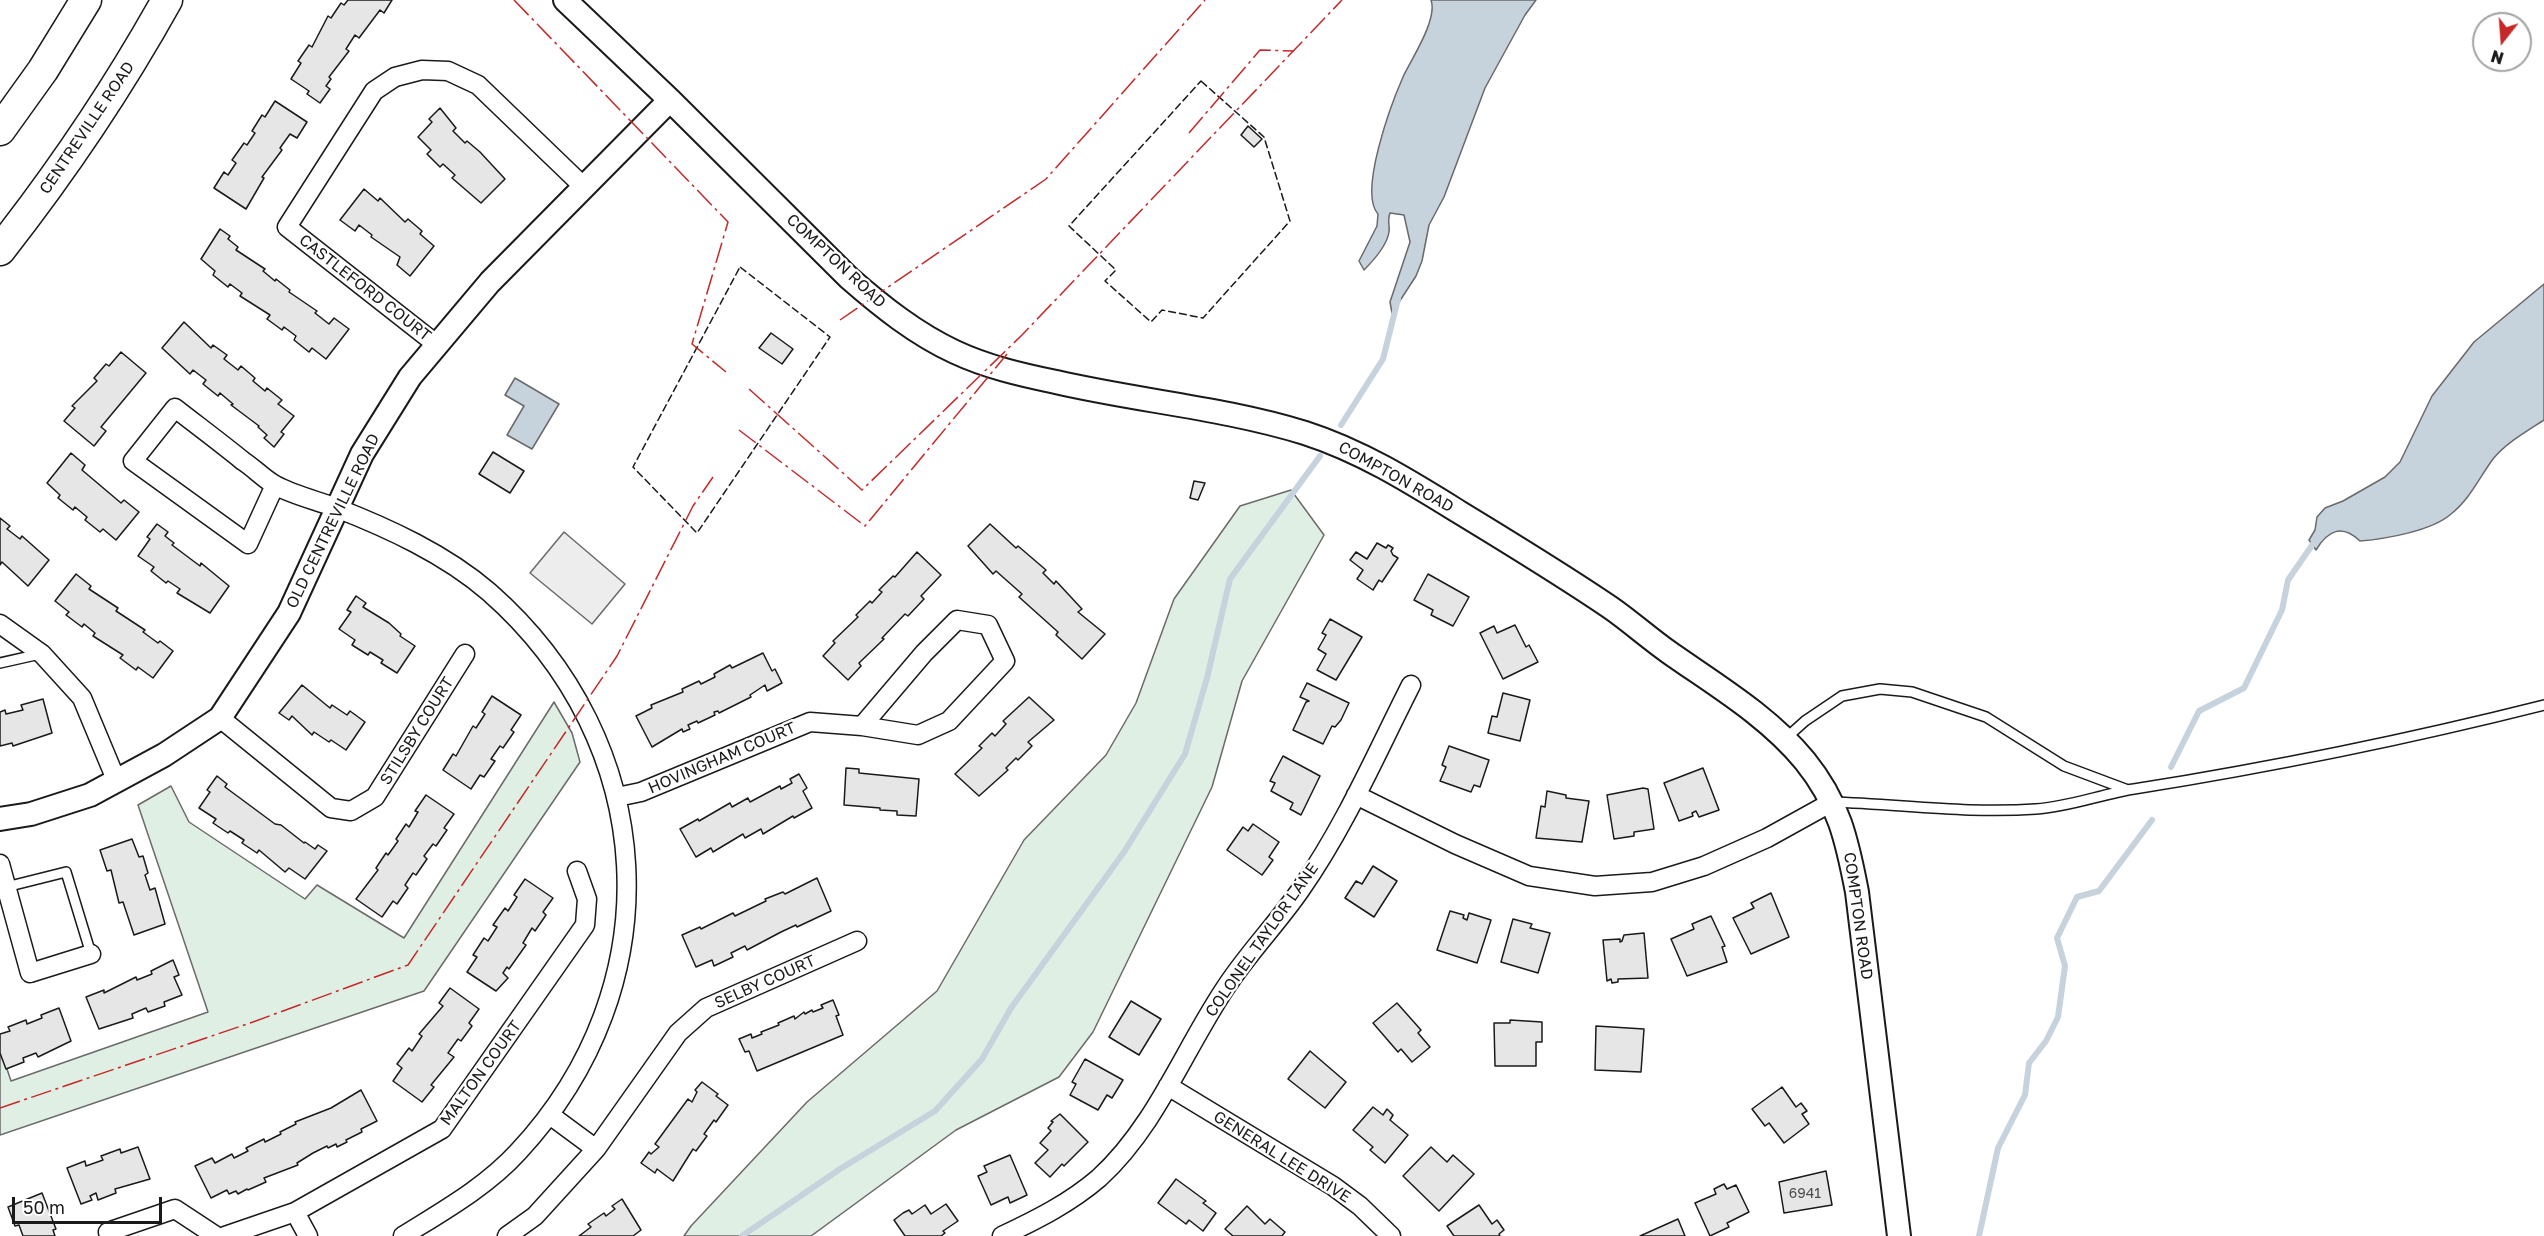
<!DOCTYPE html>
<html>
<head>
<meta charset="utf-8">
<style>
  body { margin:0 }
  #map { position:relative; width:2544px; height:1236px; overflow:hidden; background:#fff; font-family:"Golos Text",sans-serif }
  canvas { display:block }
  .north { position:absolute; left:2472px; top:12px; width:60px; height:60px; box-sizing:border-box; background:#fff; border:2px solid #a3a3a3; border-radius:50%; rotate:197deg; font-size:16px; font-weight:700; line-height:24px; text-align:center; color:#1a1a1a }
  .north::after { content:''; display:block; margin:auto; width:21px; height:27px; background:#c62828; clip-path:polygon(50% 0,100% 100%,50% 72%,0 100%) }
  .scale { position:absolute; left:12px; top:1197px; width:150px; height:27px; box-sizing:border-box; border:3px solid #1a1a1a; border-top:0; padding-left:8px; font-size:18px; line-height:21px; white-space:nowrap; color:#1a1a1a; -webkit-text-stroke:4px #fff; paint-order:stroke }
</style>
</head>
<body>
<div id="map">
<canvas width="2544" height="1236"></canvas>
<div class="north">N</div>
<div class="scale">50 m</div>
</div>
<script>
const ctx = document.querySelector('canvas').getContext('2d');
ctx.lineJoin = 'round';
function fill(path, color) {
  ctx.fillStyle = color;
  ctx.fill(path, 'evenodd');
}
function stroke(path, color, width, dash) {
  ctx.strokeStyle = color;
  ctx.lineWidth = width;
  ctx.lineCap = dash ? 'butt' : 'round';
  ctx.setLineDash(dash || []);
  ctx.stroke(path);
}
function drawText(font, color, halo, rows, align = 'center') {
  ctx.font = font + ' "Golos Text",sans-serif';
  ctx.lineWidth = 4.5;
  ctx.setLineDash([]);
  ctx.textBaseline = 'middle';
  ctx.strokeStyle = halo;
  ctx.fillStyle = color;
  for (const [text, x, y, turn = 0] of rows) {
    ctx.save();
    ctx.translate(x, y);
    ctx.rotate((+turn || 0) * Math.PI / 180);
    ctx.textAlign = isNaN(turn) ? turn : align;
    if (halo) ctx.strokeText(text, 0, 0);
    ctx.fillText(text, 0, 0);
    ctx.restore();
  }
}
const green = new Path2D(`
  M1291 490 1324 535 1242 681 1212 787 1093 1032 1059 1077 956 1130 811 1236H684L691 1226 807 1102 937 991 1024 840 1106 755 1136 703 1174 599 1240 506Z
  M554 702 572 733 580 762 424 991 0 1135V1048L11 1081 208 1012 138 805 171 786 189 822 305 899 317 885 404 938Z`);
fill(green, '#e0efe3');
stroke(green, '#6a6a6a', 1.5);
const parking = new Path2D(`
  M564 532 625 584 592 624 530 573Z`);
fill(parking, '#ededed');
stroke(parking, '#6a6a6a', 1.5);
const water = new Path2D(`
  M1431 0H1536L1525 15 1485 88 1444 197 1429 225 1422 261 1416 276 1392 313 1390 302 1410 242 1404 215 1390 213C1387 220 1390 225 1389 232 1387 245 1373 261 1364 270L1359 261 1377 226 1378 214C1358 192 1392 102 1403 77 1412 58 1438 19 1431 0Z
  M2544 284V420C2527 431 2506 443 2493 459 2479 478 2470 499 2451 514 2432 531 2385 539 2360 541 2342 524 2328 530 2316 550L2309 540 2315 530 2317 517 2325 508 2343 501 2385 477 2400 462 2432 396 2474 342Z
  M515 378 559 404 532 449 507 435 524 406 505 395Z`);
fill(water, '#c6d2dc');
stroke(water, '#6a6a6a', 1.5);
stroke(new Path2D(`
  M1341 425 1383 359 1398 299
  M2171 767 2199 711 2244 688 2282 610 2288 580 2317 538
  M742 1236 840 1169 935 1111 982 1059 1011 1008 1124 852 1185 754 1207 678 1230 579 1320 456
  M1979 1236 1998 1148 2025 1095 2029 1063 2046 1041 2058 1017 2065 966 2057 938 2077 897 2099 891 2152 820`), '#c6d2dc', 6);
const building = new Path2D(`
  M348 0H392L384 13 380 10 359 38 355 35 346 49 349 51 329 77 331 79 326 86 330 89 320 103 307 94 309 91 291 79 301 63 298 61 309 45 312 47 328 16 331 18 341 3 344 5Z
  M275 101 307 122 297 138 290 134 280 148 282 150 262 177 264 178 246 209 214 188 224 172 228 175 236 163 232 160 244 143 247 145 255 133 252 131 262 115 265 117Z
  M440 108 456 128 453 131 465 143 467 141 480 152 505 179 481 203 452 178 455 175 443 164 440 167 427 154 431 150 418 137 432 122 429 119Z
  M1248 126 1262 139 1254 147 1241 135Z
  M364 189 378 201 380 198 405 222 408 219 422 231 420 234 434 246 410 276 397 265 400 257 371 237 372 235 359 225 355 231 340 220Z
  M220 229 230 236 228 239 238 247 236 250 265 269 263 271 275 281 276 279 290 290 289 292 317 311 315 313 329 324 334 318 349 329 326 359 312 348 309 352 294 340 296 336 284 327 282 330 267 319 270 315 240 296 242 293 230 284 228 287 213 275 215 271 201 259Z
  M184 322 211 348 213 345 227 355 224 359 238 370 241 366 255 378 253 381 265 391 267 388 282 400 278 404 294 416 281 432 284 434 274 447 264 438 267 435 258 427 259 426 231 405 233 404 220 393 218 396 203 384 206 380 193 370 190 374 162 348Z
  M771 333 793 349 782 364 759 348Z
  M121 352 146 373 101 427 106 431 94 446 64 421 75 408 72 406 97 381 94 378 106 364 109 366Z
  M493 452 524 471 510 493 479 474Z
  M71 453 85 465 82 470 121 503 124 500 139 512 116 540 103 529 100 532 85 520 87 517 75 507 73 510 58 498 60 495 47 483Z
  M1194 481 1205 483 1198 500 1190 498Z
  M0 518 10 526 7 529 20 539 22 536 49 560 28 586 2 562 0 565Z
  M157 524 168 532 165 536 174 543 172 545 200 566 201 563 229 586 210 613 177 593 180 589 168 581 166 583 151 571 154 567 138 556 150 539 147 537Z
  M990 524 1016 548 1018 546 1046 570 1043 573 1054 584 1056 581 1082 609 1078 612 1105 634 1082 659 1056 635 1058 632 1019 597 1022 594 996 571 993 574 968 546Z
  M1377 543 1386 548 1388 545 1393 548 1391 551 1393 555 1398 558 1382 582 1379 580 1373 590 1357 579 1363 570 1350 560 1356 552 1367 559Z
  M917 552 941 575 921 596 924 599 908 616 905 614 882 638 884 639 859 663 861 666 848 680 823 656 835 643 833 641 858 617 856 615 870 601 872 603 882 592 879 590 893 576 895 577Z
  M76 574 91 586 89 589 118 608 116 611 145 630 143 632 158 643 160 641 173 651 153 678 138 667 136 670 120 658 123 655 93 636 95 633 84 624 82 627 66 615 69 612 55 601Z
  M1428 574 1469 597 1453 626 1431 615 1433 610 1414 600Z
  M356 596 366 603 363 607 389 623 401 634 400 636 415 646 397 673 381 663 383 660 370 652 368 655 352 645 355 640 339 629 351 612 347 610Z
  M1330 619 1362 637 1336 680 1317 670 1326 654 1318 649 1326 635 1322 633Z
  M1515 625 1526 647 1529 645 1538 662 1503 679 1480 633 1494 626 1497 633Z
  M763 653 772 671 775 669 782 683 767 691 765 685 750 695 751 697 719 713 718 711 714 712 715 715 698 723 697 721 688 725 690 729 683 732 682 729 652 747 636 716 652 708 651 705 683 692 682 689 699 681 701 684 715 677 714 674 730 665 732 668Z
  M1307 683 1349 703 1341 720 1335 727 1332 726 1323 744 1293 730 1306 702 1309 701 1300 697Z
  M302 685 330 708 332 705 347 715 350 711 365 722 346 750 331 740 329 742 314 732 312 735 292 716 289 720 279 713Z
  M1503 693 1530 700 1520 741 1488 733 1492 716 1497 717Z
  M492 696 521 715 511 730 514 732 503 748 500 746 491 759 495 761 484 777 480 775 471 789 443 770 453 754 456 756 473 726 476 728 485 714 482 712Z
  M1029 697 1054 720 1028 742 1032 746 1018 760 1016 758 1006 768 1008 770 979 796 955 774 982 748 979 746 992 733 995 736 1006 724 1003 721Z
  M43 699 52 733 13 746 12 743 0 746V712L5 710 6 714 23 710 21 705Z
  M1449 746 1489 760 1480 787 1474 785 1471 792 1440 781 1446 767 1442 765Z
  M1283 756 1320 776 1301 815 1290 809 1293 803 1271 791 1275 783 1270 781Z
  M846 768 859 769V773L919 779 916 816 897 815V811L880 810V808L844 805Z
  M1703 768 1719 810 1699 817 1696 811 1692 813 1693 816 1679 821 1664 783Z
  M799 774 807 788 803 791 812 808 794 818 793 816 763 834 761 829 745 838 743 834 713 852 711 848 696 857 680 829 698 819 699 821 730 803 732 807 748 798 750 802 780 786 781 789 792 783 790 779Z
  M217 776 227 784 225 787 275 824 281 825 304 843 305 842 315 849 318 845 327 851 305 879 289 868 285 872 259 850 257 853 242 843 244 840 230 831 228 833 213 823 216 819 199 808 210 792 207 790Z
  M1643 788 1648 789 1654 829 1634 832V836L1614 839 1607 795Z
  M1547 791 1566 795V798L1589 801 1582 842 1536 838 1541 806 1545 807Z
  M426 795 454 814 444 828 447 830 436 846 433 844 424 856 427 859 416 875 413 873 405 885 408 888 397 904 393 901 382 917 356 899 378 870 376 868 386 853 388 855 398 841 396 839 406 824 409 827 418 812 415 811Z
  M1253 824 1279 842 1269 857 1273 860 1262 875 1227 850 1243 827 1248 831Z
  M132 839 139 857 143 856 148 873 145 875 150 890 155 888 165 924 134 935 123 902 119 903 111 870 107 871 100 850Z
  M1373 866 1397 881 1374 917 1345 898 1356 881 1362 884Z
  M817 878 831 911 797 927 796 925 781 932 747 950 745 946 731 953 733 957 714 966 712 960 696 967 682 935 700 927 701 929 733 913 735 916 766 901 765 899 783 892 785 894Z
  M525 879 553 898 543 912 546 915 535 931 532 928 523 943 526 945 509 969 507 967 503 973 508 978 496 991 467 972 477 957 473 955 484 938 488 941 497 927 493 925 505 908 508 911 517 897 514 895Z
  M1771 893 1789 937 1751 954 1733 918 1754 908 1751 903Z
  M1450 911 1464 915 1463 918 1467 920 1469 913 1491 920 1477 963 1437 950Z
  M1711 916 1725 946 1722 947 1727 962 1687 976 1671 939 1694 929 1692 924Z
  M1513 919 1532 924 1530 928 1550 933 1538 973 1501 962Z
  M1644 933 1648 978 1618 979V982L1612 983 1611 979 1607 981 1603 940 1620 939V942L1622 941 1624 935Z
  M173 960 179 975 174 977 182 995 164 1002 165 1006 148 1012 146 1008 132 1014 133 1018 99 1029 86 997 104 990V993L136 977 137 980 152 974 151 971Z
  M450 988 479 1009 469 1023 472 1026 461 1041 458 1039 448 1053 454 1057 431 1085 434 1087 422 1102 393 1081 402 1068 397 1064 409 1048 412 1051 422 1036 419 1034 443 1006 439 1003Z
  M833 1000 839 1015 836 1016 843 1035 757 1071 749 1051 745 1052 739 1039 751 1034 752 1038 762 1034 761 1032 779 1025 778 1023 794 1016 795 1019 804 1012 805 1014 812 1010 813 1012 823 1008 821 1005Z
  M1131 1001 1161 1019 1139 1055 1109 1037Z
  M1397 1003 1421 1030 1418 1033 1430 1047 1412 1062 1401 1049 1398 1052 1373 1023Z
  M59 1008 71 1041 38 1057 36 1053 23 1058 24 1062 6 1069 0 1053V1034L10 1031 8 1027 26 1020 27 1024 42 1018 41 1015Z
  M1510 1020 1542 1022V1042H1536V1066H1495L1494 1023H1510Z
  M1596 1026 1644 1029 1641 1072 1595 1070Z
  M1310 1051 1346 1082 1325 1108 1288 1079Z
  M1085 1059 1123 1080 1112 1098 1107 1095 1098 1110 1070 1095 1076 1084 1072 1082Z
  M702 1082 718 1094 716 1096 728 1105 716 1122 714 1120 704 1134 707 1136 696 1151 693 1149 673 1181 657 1169 655 1173 641 1163 649 1152 651 1154 659 1147 655 1144 688 1099 692 1102 697 1092 695 1090Z
  M1782 1087 1796 1107 1801 1103 1807 1111 1802 1114 1809 1124 1784 1143 1769 1123 1765 1126 1752 1109Z
  M361 1090 377 1121 361 1129 362 1132 346 1140 347 1142 337 1147 336 1144 328 1148 327 1146 313 1153 297 1163 298 1165 264 1178 266 1182 248 1190 247 1189 238 1194 236 1191 229 1194 227 1190 211 1198 195 1166 212 1158 215 1163 232 1154 234 1158 248 1151 246 1148 264 1139 265 1142 281 1134 280 1132 296 1124 295 1122 331 1108Z
  M1373 1107 1383 1115 1387 1109 1393 1115 1390 1120 1408 1135 1385 1163 1370 1150 1373 1147 1353 1130Z
  M1060 1114 1088 1142 1064 1166 1062 1164 1050 1177 1035 1163 1048 1150 1040 1143 1051 1131 1048 1128 1053 1122 1051 1121Z
  M138 1147 150 1179 115 1189 116 1193 98 1200 96 1193 90 1196 92 1200 81 1204 67 1168 85 1161 86 1166 103 1160 101 1156 120 1149 121 1153Z
  M1431 1147 1447 1162 1453 1155 1474 1174 1439 1211 1403 1176Z
  M1010 1155 1027 1195 1010 1203 1008 1197 991 1205 978 1176 987 1172 984 1166Z
  M1826 1171 1832 1205 1784 1213 1779 1182Z
  M1176 1179 1206 1201 1203 1203 1216 1213 1203 1231 1189 1220 1186 1224 1158 1203Z
  M1724 1184 1727 1189 1736 1185 1749 1212 1727 1223 1729 1227 1710 1236 1695 1203 1716 1194 1714 1189Z
  M42 1193 56 1229 53 1230 55 1236H23L19 1225 15 1226 8 1207Z
  M622 1199 641 1230 633 1236H579L591 1227 588 1224 604 1213 606 1216 615 1209 612 1206Z
  M946 1204 958 1221 943 1231 945 1233 941 1236H905L894 1220 903 1213 909 1210 912 1214 925 1205 931 1214Z
  M1479 1205 1492 1224 1497 1220 1504 1230 1499 1234 1500 1236H1454L1447 1226Z
  M1247 1206 1265 1224 1270 1219 1285 1232 1282 1236H1233L1225 1229Z
  M1678 1219 1685 1236H1640Z`);
fill(building, '#e6e6e6');
stroke(building, '#1a1a1a', 1.5);
const service = new Path2D(`
  M0 663 40 654
  M1785 739 1805 721 1842 696 1880 689 1912 692 1986 717 2064 766 2128 790
  M1832 802C1900 804 1968 814 2036 809 2069 807 2102 794 2134 789 2272 767 2409 739 2544 705
  M6 887 66 872 91 954`);
const minor = new Path2D(`
  M436 344 287 227 374 91 395 77 422 70 448 71 478 85 585 188
  M275 485 248 544 133 461 175 408C198 426 221 443 243 461 254 468 264 479 275 485 293 495 315 500 334 507 388 528 445 554 489 592 660 742 674 985 518 1152 486 1187 443 1211 403 1236
  M0 624 42 654 82 698 117 782
  M220 718 331 808 351 811 375 797 465 654
  M1356 795 1455 844 1529 876 1595 886 1652 882 1704 866 1767 838 1832 802
  M617 797 641 792 810 722 862 726 918 735 949 721 1005 661 988 625 957 620 924 653 862 726
  M0 864 30 973 91 954
  M1168 1086 1333 1186 1360 1206 1391 1236
  M596 1149 678 1033 706 1008 857 941
  M295 1212 442 1129 585 925 587 899 577 871
  M108 1232 175 1209 216 1236
  M225 1236 295 1212 308 1236
  M507 1236 535 1216 596 1149 550 1115
  M1002 1236C1036 1220 1070 1203 1099 1178 1155 1127 1183 1052 1224 990 1247 954 1277 924 1301 889 1345 826 1376 754 1411 685`);
const tertiary = new Path2D(`
  M565 0 670 100 849 278C881 306 916 334 955 352 987 367 1022 375 1056 382 1138 401 1224 408 1305 433 1361 451 1409 481 1459 512 1510 543 1561 574 1611 608 1631 622 1650 639 1670 653 1717 686 1768 716 1805 761 1839 803 1847 840 1857 892L1899 1236
  M0 819 31 814 90 795 164 755 220 718 289 613 362 454 410 377 490 282 670 100`);
const trunk = new Path2D(`
  M0 130 43 70 86 0
  M0 250C62 171 118 88 167 0`);
stroke(service, '#1a1a1a', 12);
stroke(minor, '#1a1a1a', 21);
stroke(tertiary, '#1a1a1a', 26);
stroke(trunk, '#1a1a1a', 33);
stroke(service, '#fff', 9);
stroke(minor, '#fff', 18);
stroke(tertiary, '#fff', 22);
stroke(trunk, '#fff', 30);
stroke(new Path2D(`
  M1201 81 1264 137 1290 221 1203 318 1162 310 1151 322 1105 281 1116 270 1069 226Z
  M740 267 830 337 697 533 633 467Z`), '#1a1a1a', 1.5, [8, 3]);
stroke(new Path2D(`
  M514 0 728 222 692 344 726 372
  M1189 133 1260 50 1294 51
  M840 320 1046 179 1205 0
  M749 389 862 490 1022 335 1342 0
  M739 430 865 526 1007 354
  M0 1108 253 1022 408 965 617 656 693 506 713 477`), '#c62828', 1.5, [21, 4.5, 3, 4.5]);
drawText('14px', '#4d4d4d', null, [
  ["6941",1805,1194]
]);
drawText('16px', '#1a1a1a', '#fff', [
  ["CENTREVILLE ROAD",87,128,-56],
  ["COMPTON ROAD",836,261,43],
  ["CASTLEFORD COURT",365,288,38],
  ["COMPTON ROAD",1396,477,29],
  ["OLD CENTREVILLE ROAD",333,521,-64],
  ["STILSBY COURT",417,731,-58],
  ["HOVINGHAM COURT",722,758,-23],
  ["COMPTON ROAD",1858,916,82],
  ["COLONEL TAYLOR LANE",1262,940,-55],
  ["SELBY COURT",765,982,-24],
  ["MALTON COURT",481,1073,-54],
  ["GENERAL LEE DRIVE",1282,1157,32]
]);
</script>
</body>
</html>
